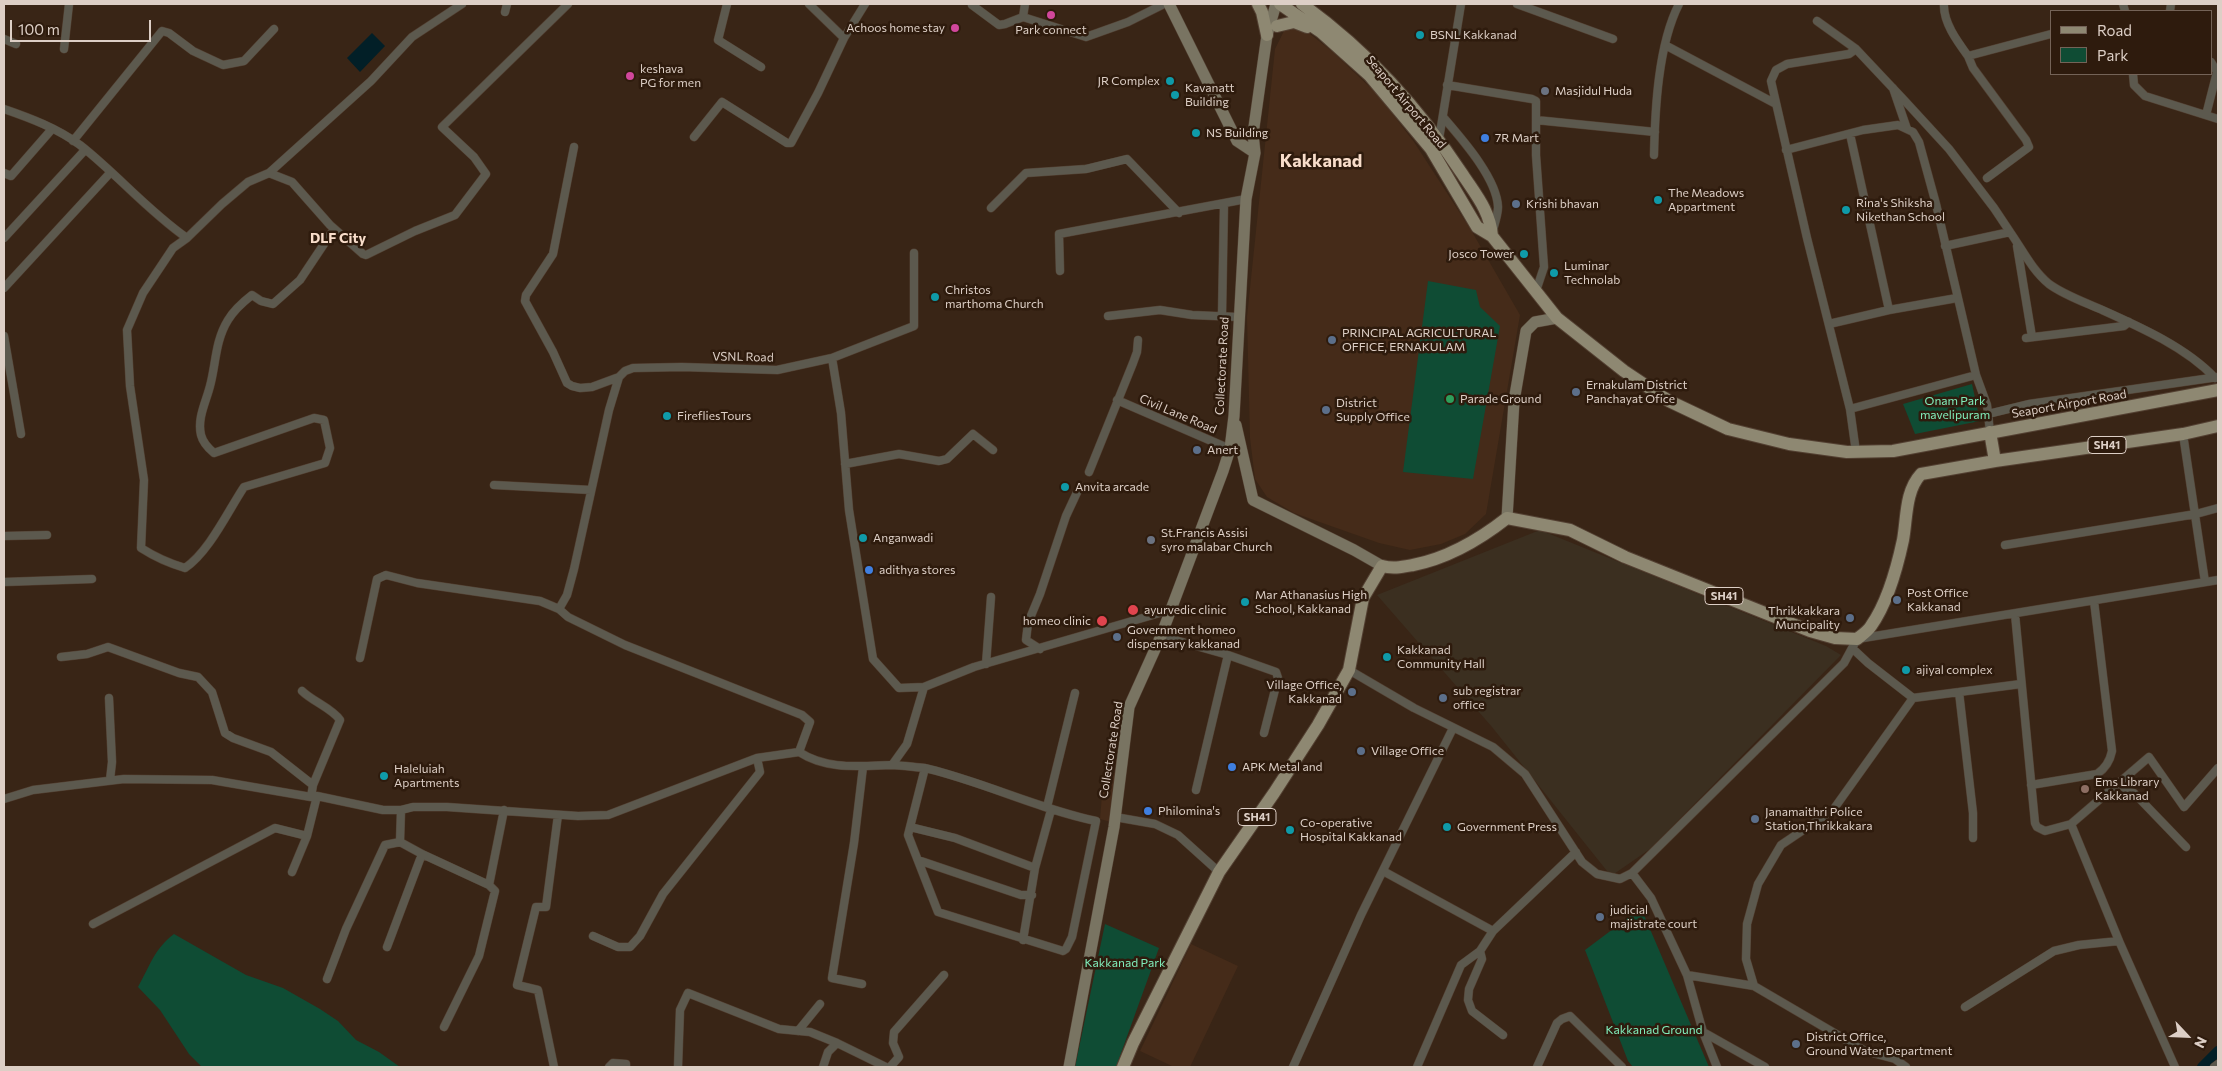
<!DOCTYPE html>
<html>
<head>
<meta charset="utf-8">
<style>
  body { margin:0 }
  #map { position:relative; width:2222px; height:1071px; overflow:hidden; background:#392516; font-family:Commissioner,sans-serif }
  canvas { display:block }
  .frame { position:absolute; inset:0; border:5px solid #ddcfc6; pointer-events:none }
  .legend { position:absolute; left:2050px; top:10px; width:162px; height:65px; box-sizing:border-box; background:#2e1b0d; border:1px solid #746357; margin:0; padding:6px 9px; list-style:none; font-size:15px; color:#ddcfc6 }
  .legend li { display:flex; align-items:center; gap:10px; height:25px }
  .legend b { width:25px; border:1px solid #746357 }
  .north { position:absolute; left:2162px; top:1011px; width:50px; height:50px; -webkit-text-stroke:4px #2e1b0d; paint-order:stroke; rotate:115deg; font-size:14px; font-weight:700; line-height:20px; text-align:center; color:#ddcfc6 }
  .north::after { content:''; display:block; margin:auto; width:18px; height:22px; background:#ddcfc6; clip-path:polygon(50% 0,100% 100%,50% 72%,0 100%) }
  .scale { position:absolute; left:10px; top:20px; width:141px; height:22px; box-sizing:border-box; border:2px solid #ddcfc6; border-top:0; padding-left:6px; font-size:15px; line-height:18px; white-space:nowrap; color:#ddcfc6; -webkit-text-stroke:4px #2e1b0d; paint-order:stroke }
</style>
</head>
<body>
<div id="map">
<canvas width="2222" height="1071"></canvas>
<div class="frame"></div>
<ul class="legend">
<li><b style="height:6px;background:#8e8872"></b>Road</li>
<li><b style="height:14px;background:#0f4c34"></b>Park</li>
</ul>
<div class="north">N</div>
<div class="scale">100 m</div>
</div>
<script>
const ctx = document.querySelector('canvas').getContext('2d');
ctx.lineJoin = 'round';
function fill(path, color) {
  ctx.fillStyle = color;
  ctx.fill(path, 'evenodd');
}
function stroke(path, color, width, dash) {
  ctx.strokeStyle = color;
  ctx.lineWidth = width;
  ctx.lineCap = dash ? 'butt' : 'round';
  ctx.setLineDash(dash || []);
  ctx.stroke(path);
}
function drawText(font, color, halo, rows, align = 'center') {
  ctx.font = font + ' Commissioner,sans-serif';
  ctx.lineWidth = 5;
  ctx.setLineDash([]);
  ctx.textBaseline = 'middle';
  ctx.strokeStyle = halo;
  ctx.fillStyle = color;
  for (const [text, x, y, turn = 0] of rows) {
    ctx.save();
    ctx.translate(x, y);
    ctx.rotate((+turn || 0) * Math.PI / 180);
    ctx.textAlign = isNaN(turn) ? turn : align;
    if (halo) ctx.strokeText(text, 0, 0);
    ctx.fillText(text, 0, 0);
    ctx.restore();
  }
}
fill(new Path2D(`
  M1286 27 1305 30 1333 52 1378 95 1414 142 1471 230 1520 315 1486 514 1465 534 1441 544 1410 550 1379 543 1294 513 1267 497 1255 479 1250 438 1247 317 1275 49Z
  M1107 771 1118 774 1111 822 1100 819 1102 795Z
  M1191 944 1238 966 1190 1067H1174L1140 1051Z`), '#452b19');
fill(new Path2D(`
  M1540 530 1826 646 1841 655 1650 849 1611 876 1492 727 1377 595Z`), '#3b2f20');
fill(new Path2D(`
  M1428 281 1476 290 1480 307 1500 326 1473 479 1403 472Z
  M1972 384 1980 421 1915 434 1903 404Z
  M1641 908 1709 1067H1633L1628 1061 1585 950Z
  M1105 924 1159 948 1116 1067H1075Z
  M174 934 246 975 283 988 320 1009 338 1021 356 1040 379 1052 400 1067 201 1066 189 1054 160 1010 138 987C150 966 154 949 174 934Z`), '#0f4c34');
fill(new Path2D(`
  M372 33 385 46 360 72 347 58Z`), '#021f27');
stroke(new Path2D(`
  M2202 1067 2218 1051`), '#021f27', 10);
const street = new Path2D(`
  M727 4 718 40 761 67
  M809 4 844 38
  M973 4 972 5 999 25 1005 24 1023 17 1086 37 1128 22 1164 4
  M1517 4 1613 39
  M1944 4C1943 22 1957 41 1968 56L2051 34
  M2123 4 2125 11
  M2170 11 2171 4
  M505 12 507 4
  M1023 17 1025 4
  M1817 21 1856 49 1904 100 1949 149 1994 208 2010 232
  M4 39 16 44
  M1665 45 1776 104
  M64 49 69 4
  M1968 56 1973 68 2026 140 2029 147 1987 178
  M2133 74 2134 85 2145 96 2218 119
  M1447 85 1532 99 1536 101V155L1544 267 1536 291
  M1893 88 1907 129
  M4 109C30 118 57 128 80 145 117 174 148 211 187 238
  M2206 115 2217 72 2211 62
  M1443 117C1461 138 1497 178 1498 207 1498 214 1495 223 1493 230
  M1536 120 1655 132
  M1850 134 1889 310
  M694 137 722 102 787 143H791L818 93 844 38 865 4
  M1439 139 1461 4
  M73 141 162 31 169 33 193 51 223 65 244 61 274 29
  M574 147 553 254 526 295 525 301 553 352 567 383 572 386 580 388 592 387 619 377
  M1786 150 1863 130 1898 125 1913 132 1919 142 1936 204 1976 375 1987 405 1990 432
  M1654 155C1655 110 1658 45 1679 4
  M4 173 11 176 52 129
  M269 173 292 182 330 225 363 254 366 255 415 231 455 215 486 174 474 157 442 127 568 4
  M991 208 1026 173 1086 169 1127 159 1179 213
  M334 229 300 280 273 304 261 301 252 295C243 302 234 310 228 320 215 341 216 364 210 386 206 402 197 418 201 435 203 443 208 448 214 453L314 418 324 420 330 448 325 463 244 487C228 511 209 552 185 568 168 563 155 557 141 548L144 480 130 386 127 330 143 293 173 248 187 238 222 204 248 182 269 173 371 81 412 37 462 4
  M4 238 85 150
  M1945 246 2010 232C2022 249 2032 270 2049 284 2064 295 2084 302 2100 309 2138 326 2186 347 2215 378
  M2017 246 2032 337
  M1060 271 1059 234 1246 199
  M4 288 110 173
  M1222 315 1224 204
  M1108 316 1160 310 1192 315 1238 317
  M1829 324 1889 310 1957 298
  M4 336 21 434
  M2026 338 2124 326 2129 322
  M832 358 914 326V253
  M1117 400 1230 449
  M1850 409 1976 375
  M1988 414 2029 404 2218 377
  M2183 434 2205 582
  M1856 452 1850 409 1807 238 1771 81 1776 70 1787 64 1849 54 1856 49
  M845 464 899 454 939 461 947 459 973 434 993 450
  M1089 472 1133 363 1137 352 1138 340
  M494 485 591 490
  M4 536 47 535
  M2005 545 2196 514 2218 508
  M4 582 92 579
  M559 609 567 595 574 569 609 410 619 377 625 371 633 368 682 367 777 370 832 358 841 413 849 510 873 659 899 688 924 687
  M2015 614 2035 823 2037 827 2045 831 2071 824 2119 941 2175 1067
  M1161 636 1228 655 1196 790
  M1852 648 1868 663 1913 698
  M1040 649 1026 640 1028 623 1040 594 1066 516 1080 486
  M1228 655 1276 672 1278 678 1264 733
  M61 657 87 654 108 647 179 673 198 677 212 692 225 733 233 738 271 752 313 785 311 797
  M360 658 377 579 386 575 417 583 540 601 559 609 568 617 625 645 802 715 810 722 799 752
  M986 664 991 597
  M1349 670 1414 708 1493 747 1525 774 1582 862 1597 874 1620 879 1632 873 1844 663 1857 639 2218 580
  M302 691C312 701 333 709 340 720L313 785
  M1959 692 1973 813V838
  M109 698 112 762 110 780
  M892 765 907 744 924 687 974 667 1170 610
  M2120 782 2127 791 2134 793 2186 847
  M2031 785 2097 774C2106 768 2110 761 2112 751L2094 601
  M4 799 33 790 124 779 212 780 311 797 317 796 383 810H401L413 807H447L578 816 608 815 757 758 799 752C827 770 858 766 890 765 901 765 913 767 925 768L929 769C986 783 1039 809 1096 821L1072 937 1066 949 1063 951 938 912 908 835 925 768
  M1047 807 1075 693
  M1115 817 1155 824 1178 835 1219 872
  M2071 824 2149 757 2184 807 2218 768
  M910 827 955 838 1035 868
  M422 854 489 885
  M918 860 1021 895H1032
  M1383 871 1493 931
  M292 872 307 836 317 796
  M1632 873 1651 898 1687 975 1754 986 1746 959 1747 924 1758 884 1781 845 1833 810 1913 698 2021 684
  M93 924 275 828 307 836
  M593 936 618 947H630L640 936 663 894 760 772 757 758
  M1023 940 1035 868 1051 810
  M387 947 422 854 400 842 401 810
  M1687 975 1703 1032 1717 1067
  M327 979 346 929 385 845 400 842
  M862 984 832 978 854 843 863 767
  M1754 986 1865 1051 1895 1059 1906 1067
  M1965 1007 2054 951 2079 945 2119 941
  M444 1027 479 956 495 891 489 885 504 810
  M798 1031 820 1004
  M1703 1032 1765 1067
  M1503 1035 1472 1011 1468 1000 1469 989 1482 959 1480 951 1493 931 1576 852
  M554 1067 538 990 517 985 536 907H546L558 815
  M609 1067 613 1063 626 1064V1067
  M678 1067 680 1010 688 993 779 1029 810 1032 837 1043
  M823 1067 828 1052 837 1043 886 1067
  M890 1067 899 1057 893 1043 894 1032 944 975
  M1293 1067 1361 915 1453 728
  M1417 1067 1461 965 1480 951
  M1537 1067 1557 1023 1562 1019 1570 1016 1622 1067
  M2214 1067 2218 1064`);
const secondary = new Path2D(`
  M1169 4 1237 141 1255 153
  M1236 425 1253 500 1354 550 1382 566
  M1507 518 1514 401 1526 331 1535 322 1557 318
  M1069 1067 1114 827 1129 707 1161 636 1223 471 1230 449 1234 416 1246 199 1255 153 1253 134 1267 35 1276 4`);
const primary = new Path2D(`
  M1258 4 1262 12 1267 35
  M1280 4 1321 32 1369 75 1431 149 1477 227 1492 236 1557 318 1624 371 1669 401 1728 429 1789 444 1847 452 1893 451 2218 390
  M1302 4C1368 52 1418 107 1463 175 1476 195 1490 211 1492 236
  M1277 26 1294 22 1307 27
  M1990 432 1995 461
  M1123 1067 1133 1043 1219 872 1274 793 1318 725 1349 670 1363 598 1382 566C1393 569 1402 567 1413 565 1449 558 1479 540 1507 518L1570 530 1625 557 1810 631 1835 638 1857 639C1862 635 1868 631 1871 626 1888 602 1897 568 1903 540 1907 518 1905 491 1921 474L1995 461 2183 434 2218 426`);
stroke(street, '#534032', 9);
stroke(secondary, '#534032', 12);
stroke(primary, '#534032', 14);
stroke(street, '#5c594e', 8);
stroke(secondary, '#797462', 11);
stroke(primary, '#8e8872', 12);
for (const [x, y, r, color] of [
  [1051,15,5,"#d1479c"],
  [955,28,5,"#d1479c"],
  [1420,35,5,"#0f9aa8"],
  [630,76,5,"#d1479c"],
  [1170,81,5,"#0f9aa8"],
  [1545,91,5,"#6b7280"],
  [1175,95,5,"#0f9aa8"],
  [1196,133,5,"#0f9aa8"],
  [1485,138,5,"#3f7fe0"],
  [1658,200,5,"#0f9aa8"],
  [1516,204,5,"#5c6f8a"],
  [1846,210,5,"#0f9aa8"],
  [1524,254,5,"#0f9aa8"],
  [1554,273,5,"#0f9aa8"],
  [935,297,5,"#0f9aa8"],
  [1332,340,5,"#5c6f8a"],
  [1576,392,5,"#5c6f8a"],
  [1450,399,5,"#2e9e5b"],
  [1326,410,5,"#5c6f8a"],
  [667,416,5,"#0f9aa8"],
  [1197,450,5,"#5c6f8a"],
  [1065,487,5,"#0f9aa8"],
  [863,538,5,"#0f9aa8"],
  [1151,540,5,"#6b7280"],
  [869,570,5,"#3f7fe0"],
  [1897,600,5,"#5c6f8a"],
  [1245,602,5,"#0f9aa8"],
  [1133,610,6,"#e0444e"],
  [1850,618,5,"#5c6f8a"],
  [1102,621,6,"#e0444e"],
  [1117,637,5,"#5c6f8a"],
  [1387,657,5,"#0f9aa8"],
  [1906,670,5,"#0f9aa8"],
  [1352,692,5,"#5c6f8a"],
  [1443,698,5,"#5c6f8a"],
  [1361,751,5,"#5c6f8a"],
  [1232,767,5,"#3f7fe0"],
  [384,776,5,"#0f9aa8"],
  [2085,789,5,"#8d6e63"],
  [1148,811,5,"#3f7fe0"],
  [1755,819,5,"#5c6f8a"],
  [1447,827,5,"#0f9aa8"],
  [1290,830,5,"#0f9aa8"],
  [1600,917,5,"#5c6f8a"],
  [1796,1044,5,"#5c6f8a"]
]) {
  const dot = new Path2D();
  dot.arc(x, y, r, 0, 2 * Math.PI);
  ctx.fillStyle = color;
  ctx.fill(dot);
  stroke(dot, '#2e1b0d', 2);
}
for (const [x, y, w] of [
  [2107,445,38],
  [1724,596,38],
  [1257,817,38]
]) {
  const box = new Path2D();
  box.roundRect(x - w / 2, y - 8.5, w, 17, 4);
  ctx.fillStyle = '#2e1b0d';
  ctx.fill(box);
  stroke(box, '#ddcfc6', 1);
}
drawText('bold 11px', '#ddcfc6', null, [
  ["SH41",2107,445],
  ["SH41",1724,596],
  ["SH41",1257,817]
]);
drawText('12px', '#ddcfc6', '#2e1b0d', [
  ["Achoos home stay",945,28,"right"],
  ["Park connect",1051,30,"center"],
  ["BSNL Kakkanad",1430,35],
  ["keshava",640,69],
  ["PG for men",640,83],
  ["JR Complex",1160,81,"right"],
  ["Kavanatt",1185,88],
  ["Building",1185,102],
  ["Masjidul Huda",1555,91],
  ["NS Building",1206,133],
  ["7R Mart",1495,138],
  ["The Meadows",1668,193],
  ["Appartment",1668,207],
  ["Rina's Shiksha",1856,203],
  ["Nikethan School",1856,217],
  ["Krishi bhavan",1526,204],
  ["Josco Tower",1514,254,"right"],
  ["Luminar",1564,266],
  ["Technolab",1564,280],
  ["Christos",945,290],
  ["marthoma Church",945,304],
  ["PRINCIPAL AGRICULTURAL",1342,333],
  ["OFFICE, ERNAKULAM",1342,347],
  ["Ernakulam District",1586,385],
  ["Panchayat Ofice",1586,399],
  ["Parade Ground",1460,399],
  ["District",1336,403],
  ["Supply Office",1336,417],
  ["FirefliesTours",677,416],
  ["Anert",1207,450],
  ["Anvita arcade",1075,487],
  ["St.Francis Assisi",1161,533],
  ["syro malabar Church",1161,547],
  ["Anganwadi",873,538],
  ["adithya stores",879,570],
  ["Post Office",1907,593],
  ["Kakkanad",1907,607],
  ["Mar Athanasius High",1255,595],
  ["School, Kakkanad",1255,609],
  ["ayurvedic clinic",1144,610],
  ["Thrikkakkara",1840,611,"right"],
  ["Muncipality",1840,625,"right"],
  ["homeo clinic",1091,621,"right"],
  ["Government homeo",1127,630],
  ["dispensary kakkanad",1127,644],
  ["Kakkanad",1397,650],
  ["Community Hall",1397,664],
  ["ajiyal complex",1916,670],
  ["Village Office,",1342,685,"right"],
  ["Kakkanad",1342,699,"right"],
  ["sub registrar",1453,691],
  ["office",1453,705],
  ["Village Office",1371,751],
  ["APK Metal and",1242,767],
  ["Haleluiah",394,769],
  ["Apartments",394,783],
  ["Ems Library",2095,782],
  ["Kakkanad",2095,796],
  ["Philomina's",1158,811],
  ["Janamaithri Police",1765,812],
  ["Station,Thrikkakara",1765,826],
  ["Co-operative",1300,823],
  ["Hospital Kakkanad",1300,837],
  ["Government Press",1457,827],
  ["judicial",1610,910],
  ["majistrate court",1610,924],
  ["District Office,",1806,1037],
  ["Ground Water Department",1806,1051]
], 'left');
drawText('12px', '#ddcfc6', '#2e1b0d', [
  ["Seaport Airport Road",1406,102,50],
  ["VSNL Road",743,357,1],
  ["Collectorate Road",1222,366,-87],
  ["Seaport Airport Road",2069,404,-10],
  ["Civil Lane Road",1178,414,23],
  ["Collectorate Road",1111,750,-81]
]);
drawText('12px', '#80ecba', '#2e1b0d', [
  ["Onam Park",1955,401],
  ["mavelipuram",1955,415],
  ["Kakkanad Park",1125,963],
  ["Kakkanad Ground",1654,1030]
]);
drawText('bold 14px', '#f8ddca', '#2e1b0d', [
  ["DLF City",338,238]
]);
drawText('bold 18px', '#f8ddca', '#2e1b0d', [
  ["Kakkanad",1321,161]
]);
</script>
</body>
</html>
